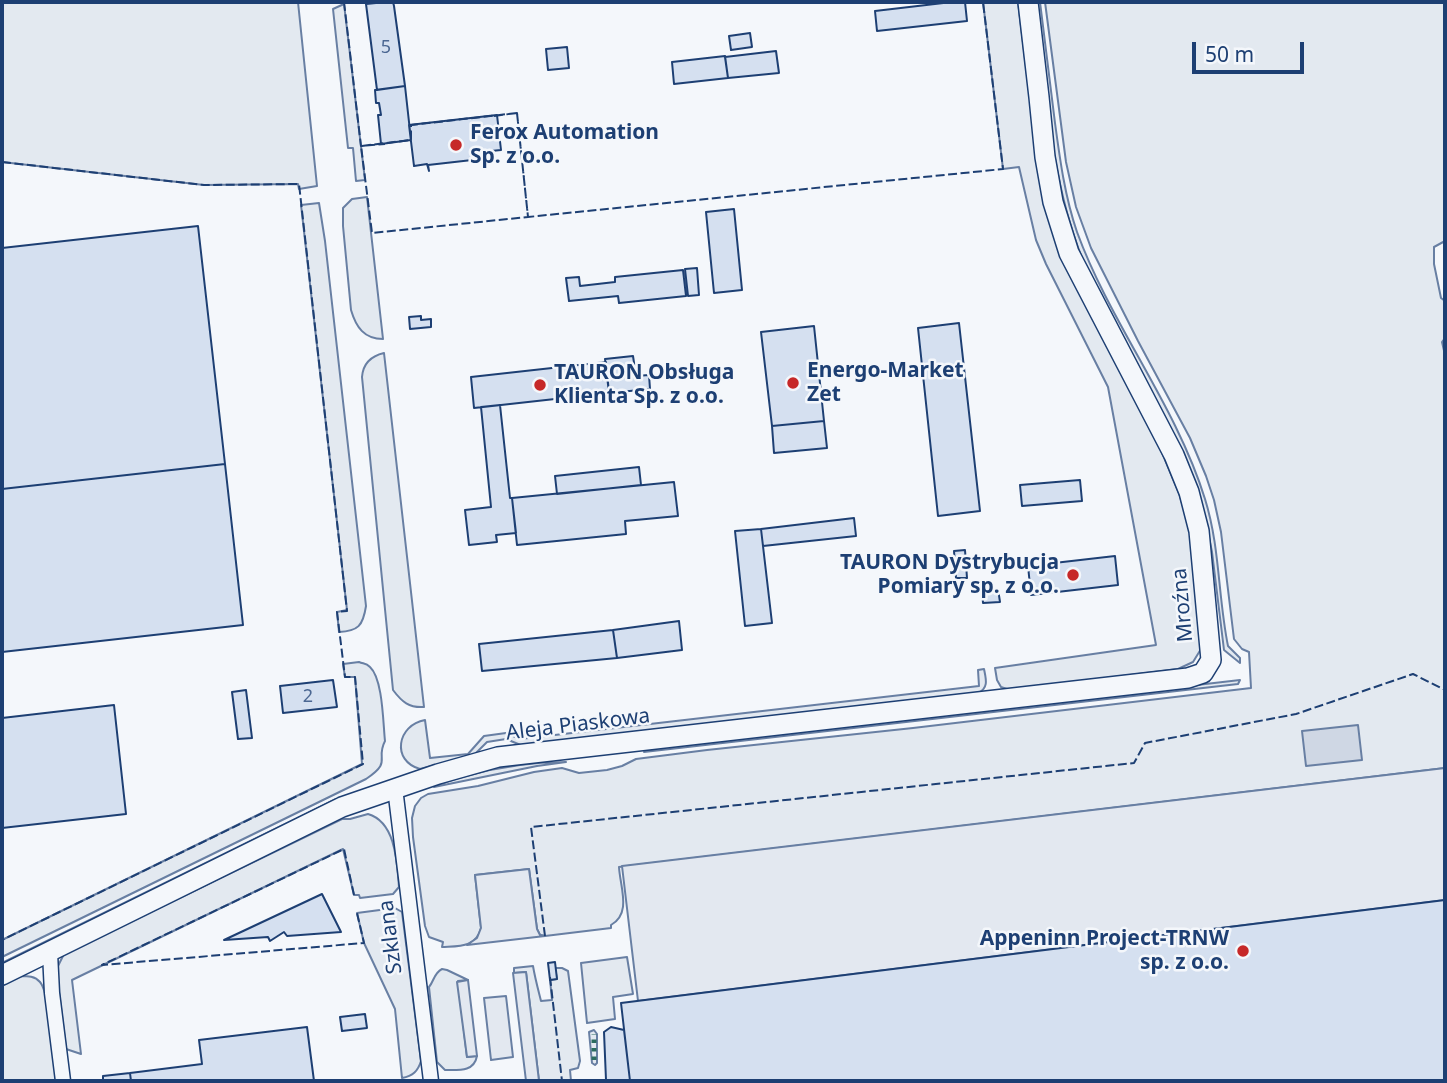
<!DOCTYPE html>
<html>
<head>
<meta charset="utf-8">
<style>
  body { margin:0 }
  #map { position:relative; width:1447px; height:1083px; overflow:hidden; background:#f4f7fb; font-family:"Noto Sans",sans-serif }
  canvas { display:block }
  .frame { position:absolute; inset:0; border:4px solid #1d3f73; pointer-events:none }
  .scale { position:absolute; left:1192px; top:42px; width:112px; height:32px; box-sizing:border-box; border:4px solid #1d3f73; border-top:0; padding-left:9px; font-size:21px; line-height:24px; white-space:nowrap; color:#1d3f73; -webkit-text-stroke:5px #f4f7fb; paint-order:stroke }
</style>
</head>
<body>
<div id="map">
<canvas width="1447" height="1083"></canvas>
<div class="frame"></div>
<div class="scale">50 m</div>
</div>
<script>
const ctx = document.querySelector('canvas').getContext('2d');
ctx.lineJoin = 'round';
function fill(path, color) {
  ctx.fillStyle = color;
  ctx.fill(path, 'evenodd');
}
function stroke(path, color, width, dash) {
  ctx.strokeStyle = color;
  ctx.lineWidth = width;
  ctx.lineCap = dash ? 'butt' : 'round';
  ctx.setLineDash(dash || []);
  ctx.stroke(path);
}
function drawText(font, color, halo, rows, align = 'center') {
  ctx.font = font + ' "Noto Sans",sans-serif';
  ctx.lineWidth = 5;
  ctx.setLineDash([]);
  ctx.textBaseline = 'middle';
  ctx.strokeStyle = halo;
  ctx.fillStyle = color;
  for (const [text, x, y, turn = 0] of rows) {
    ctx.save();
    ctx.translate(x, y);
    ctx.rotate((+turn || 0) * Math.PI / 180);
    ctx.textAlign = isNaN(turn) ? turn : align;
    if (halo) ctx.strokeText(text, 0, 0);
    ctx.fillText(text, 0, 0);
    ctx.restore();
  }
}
const green = new Path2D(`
  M2 2H298L317 186 299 189 298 184 204 185 2 162Z
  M983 2H1018L1037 156 1179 493 1189 527 1198 582 1201 649 1193 662 1178 669 1010 690 1001 687 997 680 995 668 1156 645 1108 387 1046 264 1036 240 1019 167 1003 169Z
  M1035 2H1040C1045 42 1050 82 1055 123 1060 160 1065 197 1077 232 1111 325 1176 405 1205 499 1220 547 1218 597 1228 646L1240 658V663L1224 650 1212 552 1205 518 1082 258C1050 177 1046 88 1035 2Z
  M1045 2H1445V241L1434 247V264L1441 298 1445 301V338L1442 342 1445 355V768L619 867C620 887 632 913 611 925V928L545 936 540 935 537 929 529 869 475 875 481 928C476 948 459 946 442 947L443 942 429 937 425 926 413 837 412 818 415 806 421 798 428 794 478 786 534 772 562 768 579 773 607 770 622 766 636 759 707 750 913 728 1251 688 1249 652 1242 649 1234 639 1221 532 1214 500 1206 476 1190 438 1138 341 1091 248 1076 207 1066 162Z
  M344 4 365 180 356 181 353 148H348L333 9Z
  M367 197 383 339C364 339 356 327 351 310L343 226V208L352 199Z
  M319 203 325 241 366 606C363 626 358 631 339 632L337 612 347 610 301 205Z
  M384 353 424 707C409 708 402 702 393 690L362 377C363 364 371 356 384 353Z
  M359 662C364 664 366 663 370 667 383 679 383 723 385 741 375 760 393 761 366 779L2 957V940L362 764 355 677H345L343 664Z
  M984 669C986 679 989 688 978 693L523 746 506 739 487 742 474 755 420 769C391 761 397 725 425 720L430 758 468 754 484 736 506 733 520 739 979 686 978 670Z
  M1240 680 1238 684 644 752 654 748 670 746Z
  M566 762 537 766 434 787C444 782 455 779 466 776 501 766 530 762 566 762Z
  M336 799 337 802 2 967V963Z
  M368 814C396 822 397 863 399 887L393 894 360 898 359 895H354L343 849 72 980 81 1054 66 1049 57 975 58 966 64 954 342 819H350Z
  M395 908 402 912 421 1061C418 1071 413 1076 402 1078L395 1009 364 943 357 913Z
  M627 957 633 994 613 997 615 1019 587 1023 581 963Z
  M533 966C535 978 538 989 541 1001L552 1000 550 980 557 979 555 968H562L568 971 580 1061 578 1068 570 1070 571 1081H539L526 972 514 973V968Z
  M442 969 447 970 468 980 458 981 467 1057 477 1056C474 1072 459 1070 445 1070L437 1062 429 987C434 981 434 973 442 969Z
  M20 976C28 976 35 976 40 982 51 995 54 1062 56 1081H2V986Z
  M594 1030 597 1034V1063L595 1065 592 1063 589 1032Z`);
fill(green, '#e3e9f0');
stroke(green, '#687fa3', 2);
const parking = new Path2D(`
  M1445 768V900L638 1001 622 866Z
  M529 869 537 929 540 935 545 936 467 945 477 938 481 928 475 875Z
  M526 972 539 1081H526L513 973Z
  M468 980 477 1056 467 1057 457 982Z
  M506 996 513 1057 491 1060 484 998Z`);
fill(parking, '#e3e8f0');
stroke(parking, '#687fa3', 2);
const water = new Path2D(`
  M1358 725 1362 760 1306 766 1302 731Z`);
fill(water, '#cfd7e4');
stroke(water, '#687fa3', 2);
const building = new Path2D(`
  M386 2H393L394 6 405 86 377 90 366 4Z
  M952 2H965L967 21 877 31 875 11Z
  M750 33 752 47 731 50 729 36Z
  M567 47 569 68 548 70 546 49Z
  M776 51 779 73 728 78 725 57Z
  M725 56 728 78 674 84 672 62Z
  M405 86 411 140 381 144 378 115H381L379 103H376L375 90Z
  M497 115 501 150 481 152 482 160 481 159 428 165 429 171 427 164 414 166 409 125Z
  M734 209 742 290 714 293 706 212Z
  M198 226 225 464 2 489V248Z
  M697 268 699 295 688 296 685 269Z
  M683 270 686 296 619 303 618 296 569 301 566 278 579 277 580 286 615 282V277Z
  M421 316V320L431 319V327L410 329 409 317Z
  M959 323 980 511 938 516 918 328Z
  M814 326 824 421 772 426 761 332Z
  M633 356 636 376 649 375 650 389 609 393 605 359Z
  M606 362 609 393 474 408 471 377Z
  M500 405 510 498H512L516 533 496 535 497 542 469 545 465 510 491 507 481 407Z
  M824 421 827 448 774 453 772 426Z
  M225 464 243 625 2 652V489Z
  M639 467 641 485 557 494 555 476Z
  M1080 480 1082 501 1022 506 1020 485Z
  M674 482 678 516 625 521 626 534 517 545 512 498Z
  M854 518 856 536 763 546 761 529Z
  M761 529 772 623 745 626 735 531Z
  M965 550 967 578H956L954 551Z
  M1115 556 1118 585 1031 595 1028 566Z
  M998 589 1000 602 983 603 982 590Z
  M679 621 682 650 617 658 613 630Z
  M613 630 617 658 482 671 479 644Z
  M333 680 337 707 283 713 280 686Z
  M246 690 252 738 238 739 232 692Z
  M114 705 126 814 2 828V718Z
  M322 894 341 932 287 936 284 932 270 941 268 937 224 940Z
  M1445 900V1081H630L621 1003Z
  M555 962 557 979 550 980 548 963Z
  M365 1014 367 1028 342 1031 340 1017Z
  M307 1027 314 1081H131L130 1073 202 1064 199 1040Z
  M611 1027 624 1030 630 1081 606 1080 604 1032Z
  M130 1073 131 1081H103V1076Z`);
fill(building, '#d5e0f0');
stroke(building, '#1d3f73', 2);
const minor = new Path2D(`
  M395 788 431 1081
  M50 953 52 993 63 1081`);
const secondary = new Path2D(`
  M2 975 342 807 438 774 498 757 1188 678 1203 673 1211 660 1199 531 1189 492 1174 455 1069 253 1053 202 1045 157 1039 97 1028 2`);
stroke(minor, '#1d3f73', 17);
stroke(secondary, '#1d3f73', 22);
stroke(minor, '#f4f7fb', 14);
stroke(secondary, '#f4f7fb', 19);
stroke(new Path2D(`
  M594 1060V1034`), '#2c6c60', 5, [3.5, 5]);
stroke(new Path2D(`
  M344 2 361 146 385 144
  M517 113 528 217 372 233 361 146 411 140V125Z
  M494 116 517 113 528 217 1003 169 983 2
  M2 162 204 185 299 184 347 611 337 612 345 677H355L363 764 2 940
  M354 895 344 849 102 965 364 943 357 913
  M545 936 531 827 1134 763 1145 743 1296 714 1413 674 1445 690
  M550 977 562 1081`), '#1d3f73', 2, [9, 3.5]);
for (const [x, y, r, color] of [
  [456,145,7,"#c62828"],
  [793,383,7,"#c62828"],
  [540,385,7,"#c62828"],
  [1073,575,7,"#c62828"],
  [1243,951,7,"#c62828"]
]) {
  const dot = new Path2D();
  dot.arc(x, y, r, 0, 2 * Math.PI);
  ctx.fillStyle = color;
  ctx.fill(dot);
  stroke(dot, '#f4f7fb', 2.5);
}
drawText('18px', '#4b6792', null, [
  ["5",386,48],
  ["2",308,697]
]);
drawText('bold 21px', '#1d3f73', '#f4f7fb', [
  ["Ferox Automation",470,133],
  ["Sp. z o.o.",470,157],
  ["Energo-Market",807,371],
  ["Zet",807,395],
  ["TAURON Obsługa",554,373],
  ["Klienta Sp. z o.o.",554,397],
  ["TAURON Dystrybucja",1059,563,"right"],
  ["Pomiary sp. z o.o.",1059,587,"right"],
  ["Appeninn Project-TRNW",1229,939,"right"],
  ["sp. z o.o.",1229,963,"right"]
], 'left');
drawText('21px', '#1d3f73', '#f4f7fb', [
  ["Mroźna",1183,605,-95],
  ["Aleja Piaskowa",578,725,-7],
  ["Szklana",391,937,-97]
]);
</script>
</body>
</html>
